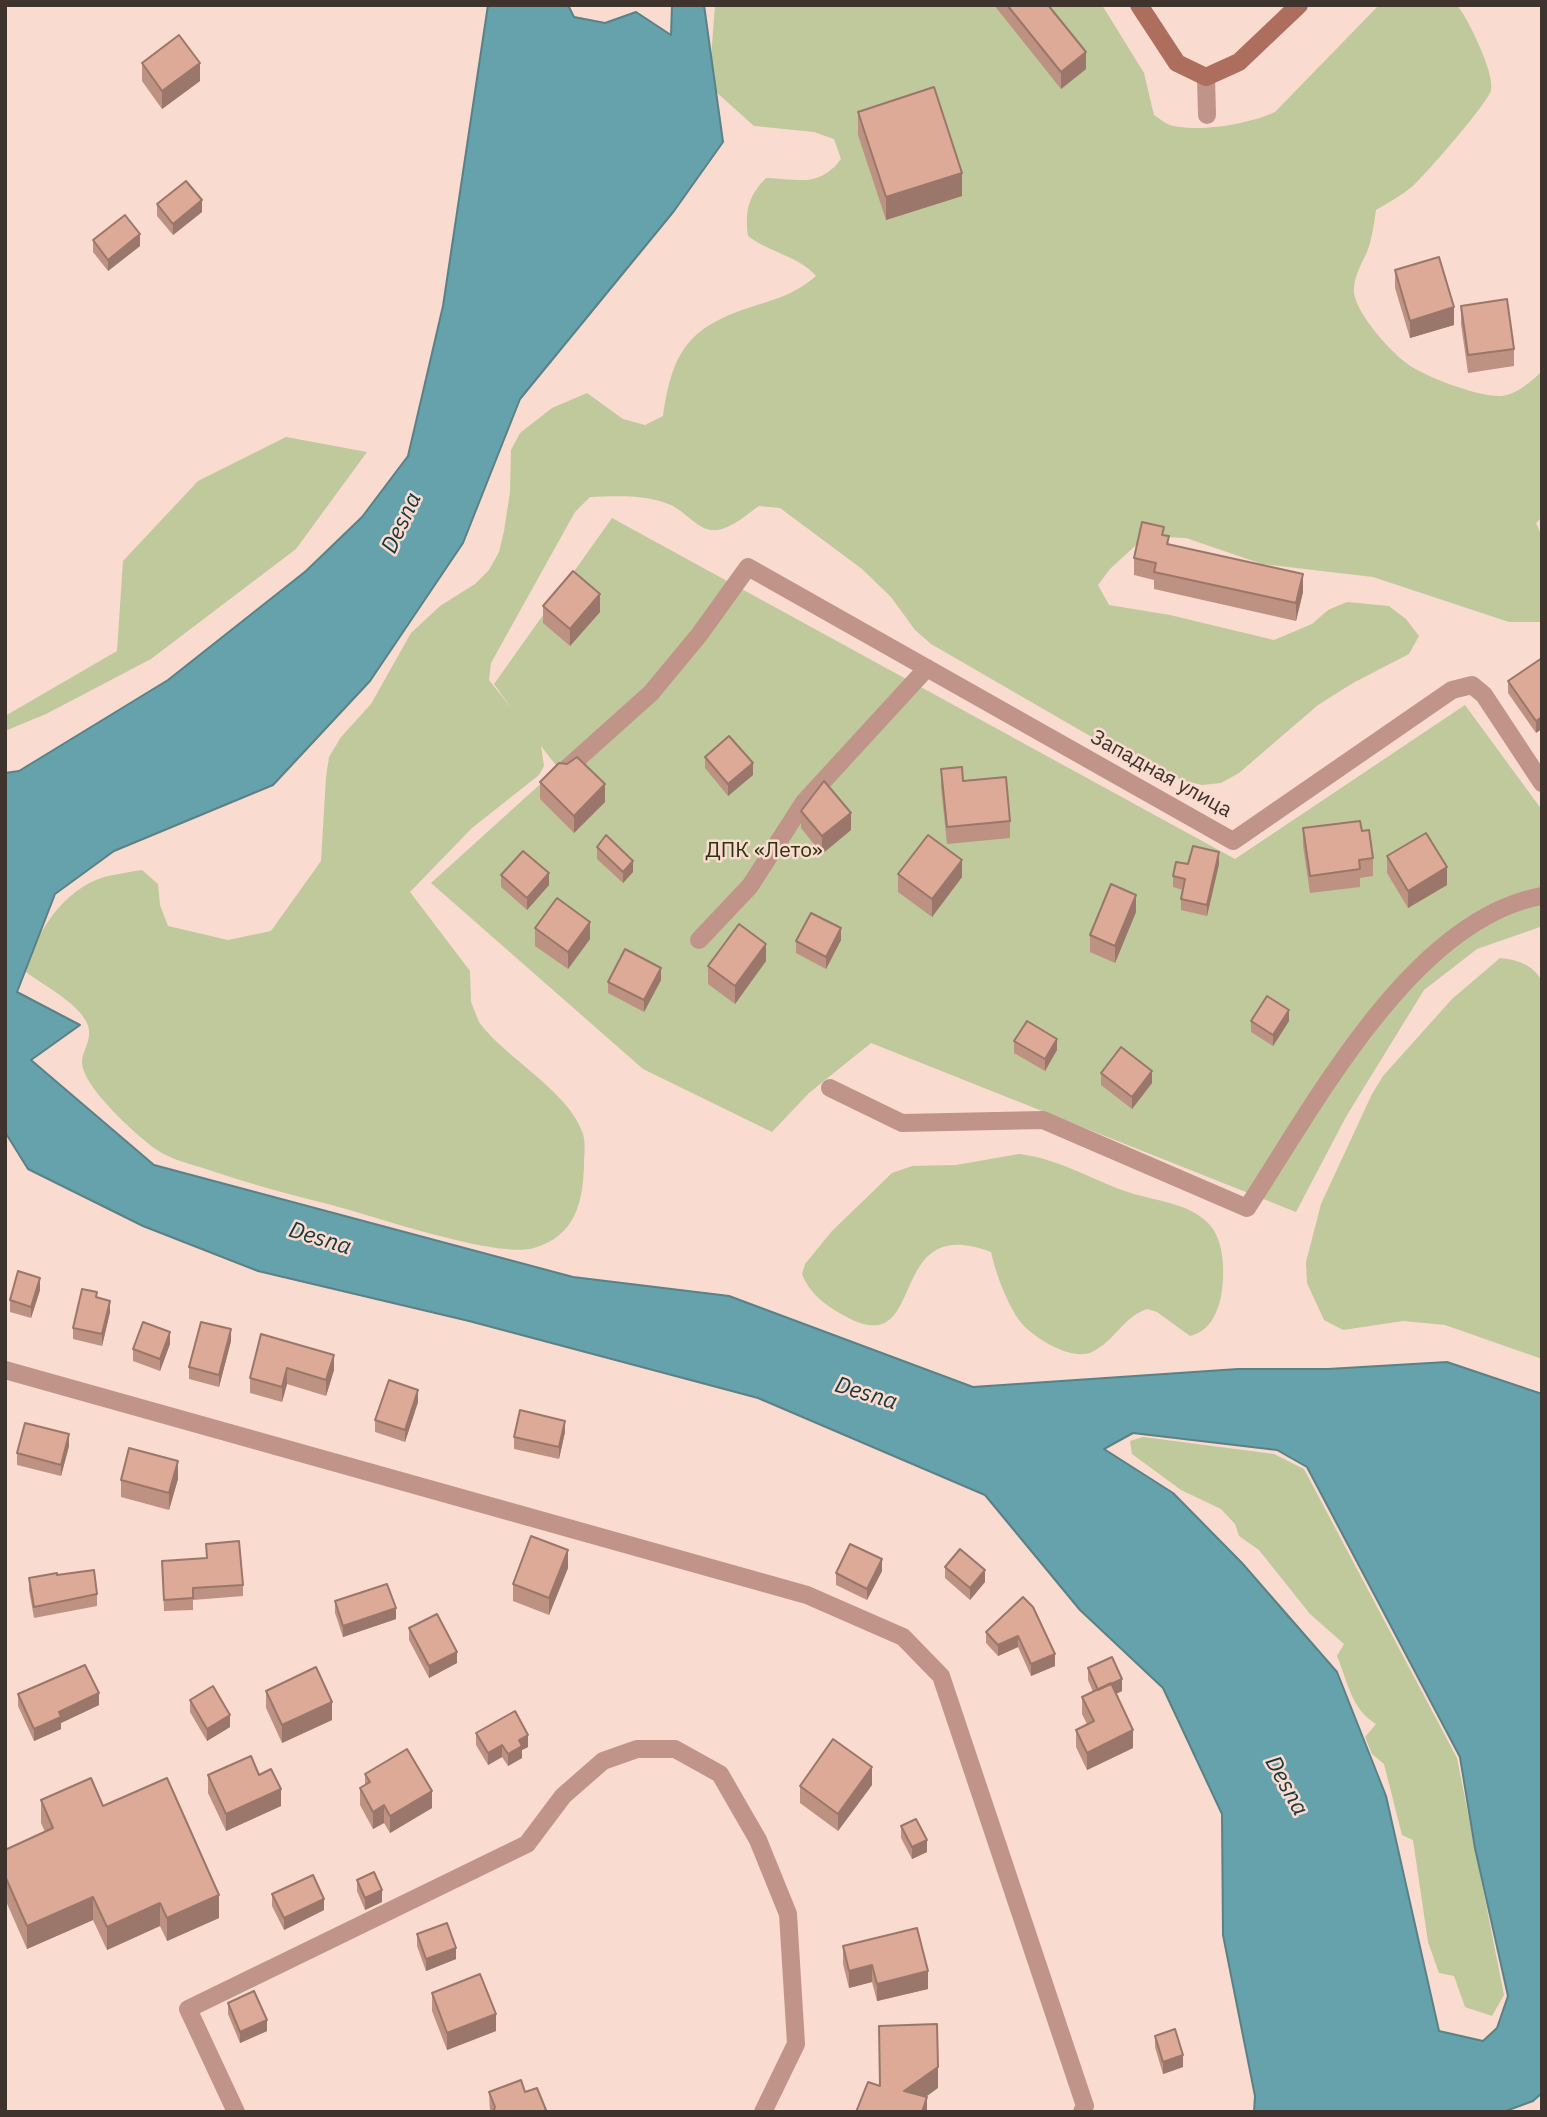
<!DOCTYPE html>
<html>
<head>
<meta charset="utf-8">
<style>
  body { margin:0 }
  #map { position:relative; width:1547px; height:2117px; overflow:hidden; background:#fadbcf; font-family:"IBM Plex Sans",sans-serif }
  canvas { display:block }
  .frame { position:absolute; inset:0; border:7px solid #3f332e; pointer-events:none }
</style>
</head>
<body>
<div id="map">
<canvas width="1547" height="2117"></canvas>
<div class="frame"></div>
</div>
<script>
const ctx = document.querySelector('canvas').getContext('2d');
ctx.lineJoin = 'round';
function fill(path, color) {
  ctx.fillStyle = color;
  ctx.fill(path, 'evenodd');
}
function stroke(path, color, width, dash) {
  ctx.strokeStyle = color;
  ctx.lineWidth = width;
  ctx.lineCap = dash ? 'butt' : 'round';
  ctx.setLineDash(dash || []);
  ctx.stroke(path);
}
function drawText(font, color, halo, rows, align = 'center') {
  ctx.font = font + ' "IBM Plex Sans",sans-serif';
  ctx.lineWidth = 5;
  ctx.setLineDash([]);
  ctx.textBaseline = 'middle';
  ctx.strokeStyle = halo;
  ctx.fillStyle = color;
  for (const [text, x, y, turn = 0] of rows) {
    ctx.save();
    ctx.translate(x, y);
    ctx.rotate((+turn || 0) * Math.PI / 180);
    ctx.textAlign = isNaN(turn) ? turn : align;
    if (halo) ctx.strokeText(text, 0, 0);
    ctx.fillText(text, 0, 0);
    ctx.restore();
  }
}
fill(new Path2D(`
  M715 5H1102L1144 73 1154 115C1160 119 1167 125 1174 126 1202 132 1249 124 1275 112L1379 5H1457C1468 18 1495 74 1491 90 1489 102 1425 175 1413 186 1402 195 1389 202 1376 210 1374 224 1372 239 1367 252 1361 265 1353 278 1354 293 1357 314 1388 349 1405 362 1422 376 1478 397 1501 396 1516 395 1532 381 1542 371V517L1536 523 1542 536V622H1509L1373 577 1262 564 1186 538 1146 536 1110 569 1098 585 1109 605 1170 615 1274 640 1312 624 1328 610 1347 602 1389 606 1406 619 1419 636 1409 654 1353 683 1318 705 1239 773 1221 783 1202 785 1181 780 1146 759 1090 736 931 644 915 630 891 597 862 569 780 508 759 506C743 517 722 538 702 527 691 521 682 510 671 505 647 494 616 496 590 497L575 512 491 663 489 680 512 709 494 684 612 518 1235 859 1465 705 1542 810V930L1540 927 1477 949 1424 990 1347 1115 1296 1212 871 1043 809 1093 772 1132 643 1069 431 883 558 768 541 746 544 766 539 775 472 828 410 892 470 971 471 1002 479 1022C506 1059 569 1091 583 1134 586 1144 584 1155 584 1165 583 1203 575 1236 534 1248 496 1259 371 1215 328 1204 287 1194 247 1183 206 1169 190 1164 170 1159 157 1150 137 1136 83 1087 82 1063 82 1049 94 1039 87 1023 76 1001 44 986 26 972 34 934 64 889 104 877 116 874 129 872 142 870L158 884 160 905 168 926 228 940 271 931 321 861 326 777 329 757 341 737 371 704 411 633 440 606 475 584 489 570 499 552 504 531 510 492 511 450 520 433 552 408 587 393 623 419 645 425 663 416C673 348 690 326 757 305 780 298 798 292 816 276 799 256 770 253 748 236 745 211 748 196 766 178 799 179 819 188 841 159L834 139 814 132 754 126 715 91 710 72Z
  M286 437 367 452 296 549 151 659 46 714 5 731V716L117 651 123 561 198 481Z
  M1500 958C1518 960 1532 964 1542 981V1359L1445 1325 1403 1321 1343 1330 1324 1320 1307 1283 1306 1262 1321 1204 1372 1094 1383 1076 1452 999Z
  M1019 1154C1056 1158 1091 1179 1125 1191 1152 1201 1189 1202 1209 1224 1225 1241 1225 1275 1221 1297 1217 1314 1209 1332 1190 1336L1157 1312 1147 1309C1123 1317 1115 1341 1092 1352 1072 1361 1038 1340 1024 1326 1010 1312 995 1272 991 1252 881 1210 932 1366 843 1315 825 1305 809 1293 802 1274L805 1264 832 1231 892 1173 912 1166 956 1165Z
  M1143 1437 1274 1454 1304 1469 1457 1758 1504 1995 1492 2016 1465 2007 1454 1976 1439 1973 1428 1942 1413 1840 1402 1835 1384 1764 1372 1754 1365 1737 1376 1724C1351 1709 1348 1682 1337 1656L1344 1644 1310 1614 1259 1550 1239 1536 1235 1524 1221 1509 1181 1490 1132 1454 1130 1441Z`), '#bfc99c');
const water = new Path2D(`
  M488 5H568L574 17 605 23 636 12 671 35 672 5H704L723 142 674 211 520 399 463 543 370 681 273 785 114 851 55 894 17 992 80 1025 31 1060 154 1165 573 1277 729 1296 973 1387 1238 1369H1328L1447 1362 1542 1394V2093L1533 2101 1503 2112H1254L1255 2096 1223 1935 1222 1814 1163 1688 1080 1610 985 1495 758 1398 469 1321 258 1271 143 1226 28 1169 5 1132V773L19 771 168 680 306 571 362 517 408 456 443 306ZM1133 1433 1277 1450 1307 1467 1460 1757 1475 1848 1508 1996 1497 2028 1483 2041 1439 2031 1386 1796 1337 1672 1242 1563 1173 1493 1104 1449Z`);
fill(water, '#65a2ac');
stroke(water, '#5a8186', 2);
stroke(new Path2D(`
  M1206 77 1207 115
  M564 771 651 693 699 635 748 567 1233 841 1452 690 1472 685 1484 695 1542 783
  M699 940 750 886 804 802 927 668
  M830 1088 902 1123 1043 1120 1247 1208C1314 1106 1412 919 1542 896
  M5 1370 807 1595 903 1637 941 1676 1085 2106 1082 2112
  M236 2112 188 2009 527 1844 563 1796 603 1761 637 1749H675L720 1774 758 1840 788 1914 796 2044 763 2112`), '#c19489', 18);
stroke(new Path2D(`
  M1139 5 1177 63 1206 77 1239 62 1299 5`), '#ad6e5d', 18);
fill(new Path2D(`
  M994 5H1048L1086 69 1061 89Z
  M142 63 200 81 162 109 142 81Z
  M858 112 962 196 886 220 858 135Z
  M157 204 202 212 173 235 157 216Z
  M93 240 140 246 108 271 93 252Z
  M1395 270 1454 325 1410 338 1395 288Z
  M1461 306 1514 349V366L1468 373 1461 324Z
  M1164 535 1169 544 1303 592 1296 621 1154 589V580L1134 575V558Z
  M543 606 600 612 570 646 543 623Z
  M1542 658 1536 733 1508 693V681Z
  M705 757 753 775 728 796 705 768Z
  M941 769 963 781 1010 821V838L947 844 941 787Z
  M540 782 605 802 574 833 540 799Z
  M801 811 851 830 822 854 801 828Z
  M1303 828 1362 831 1373 858V876L1360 878V887L1310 893 1303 846Z
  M597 847 633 872 623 883 597 859Z
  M1387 856 1447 885 1408 908 1387 873Z
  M1188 864H1219L1207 916 1181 910V899L1183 890 1173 887V876Z
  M898 874 962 877 932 917 898 892Z
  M501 875 549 885 527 910 501 887Z
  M1136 912 1115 963 1090 952V935Z
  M535 928 590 939 568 969 535 946Z
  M841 940 826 969 796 953V941Z
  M766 961 735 1004 708 984V966Z
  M661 980 644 1012 608 993V982Z
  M1251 1021H1289L1273 1046 1251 1032Z
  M1014 1041 1057 1050 1045 1071 1014 1053Z
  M1101 1073 1152 1083 1132 1109 1101 1085Z
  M40 1290 31 1318 10 1312V1300Z
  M97 1298 110 1312 102 1346 73 1339V1328Z
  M261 1334 334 1370 326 1396 287 1384 282 1402 250 1393V1378Z
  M231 1341 219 1387 189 1379V1367Z
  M170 1344 160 1371 133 1361V1349Z
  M418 1402 405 1442 375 1432V1420Z
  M565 1432 559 1459 514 1449V1437Z
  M69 1446 61 1476 17 1465V1453Z
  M178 1479 169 1510 121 1497V1480Z
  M206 1544 243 1585V1596L193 1600V1610L164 1611 162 1561 206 1558Z
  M945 1567 985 1582 970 1600 945 1578Z
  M568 1568 549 1615 513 1601V1584Z
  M882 1571 867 1600 836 1585V1573Z
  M57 1575 97 1594V1606L34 1618 29 1590V1578Z
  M1023 1597 1055 1666 1031 1676 1018 1647 998 1656 986 1643V1632Z
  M335 1601 396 1619 343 1637 335 1613Z
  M409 1628 457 1663 429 1678 409 1640Z
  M1088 1668 1122 1691 1116 1694 1133 1748 1087 1770 1076 1747V1730L1087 1724 1082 1714V1697L1093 1692 1088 1680Z
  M266 1691 332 1720 282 1743 266 1708Z
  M18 1694 99 1705 61 1723V1729L34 1741 18 1706Z
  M190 1700 230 1727 207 1741 190 1712Z
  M476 1733 528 1747 522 1750V1758L508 1766 502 1757 488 1765 476 1745Z
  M365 1774 432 1808 390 1833 384 1823 373 1829 360 1805V1788L365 1785Z
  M208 1775H259L281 1806 226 1831 208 1793Z
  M872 1785 838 1831 800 1803V1786Z
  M41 1800 103 1806 219 1918 167 1941 160 1926 107 1950 93 1920 27 1949 5 1899V1850L45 1832 41 1823Z
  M901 1826 927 1852 912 1859 901 1838Z
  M357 1880 382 1902 365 1910 357 1891Z
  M272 1894 324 1910 284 1930 272 1906Z
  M417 1934 456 1959 426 1971 417 1946Z
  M843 1946 928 1989 877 2001 872 1982 849 1988 843 1964Z
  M432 1993 496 2031 447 2050 432 2011Z
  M228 2003 267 2031 240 2043 228 2014Z
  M1155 2036 1183 2067 1163 2074 1155 2047Z
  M489 2092H525L546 2112H490Z`), '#bd9282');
fill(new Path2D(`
  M1086 52V69L1061 89V72Z
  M200 63V81L162 109V91Z
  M962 173V196L886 220V197Z
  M202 200V212L173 235V224Z
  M140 234V246L108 271V260Z
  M1454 307V325L1410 338V321Z
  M1303 574V592L1296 621V603Z
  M600 594V612L570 646V629Z
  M1542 717V729L1536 733V721Z
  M753 763V775L728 796V784Z
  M605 784V802L574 833V816Z
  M851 813V830L822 854V836Z
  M1219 852V864L1207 916V905Z
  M962 860V877L932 917V899Z
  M633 861V872L623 883V872Z
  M1447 867V885L1408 908V891Z
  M549 873V885L527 910V898Z
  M1136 895V912L1115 963V946Z
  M590 922V939L568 969V952Z
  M841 928V940L826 969V957Z
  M766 944V961L735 1004V986Z
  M661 968V980L644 1012V1000Z
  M1289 1010V1021L1273 1046V1035Z
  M1057 1039V1050L1045 1071V1059Z
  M1152 1071V1083L1132 1109V1097Z
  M40 1278V1290L31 1318V1307Z
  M110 1301V1312L102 1346V1334Z
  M231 1329V1341L219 1387V1375Z
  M170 1332V1344L160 1371V1359Z
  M334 1355V1370L326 1396V1380Z
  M287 1368V1384L282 1402V1387Z
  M418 1390V1402L405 1442V1430Z
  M565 1421V1432L559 1459V1447Z
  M69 1434V1446L61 1476V1465Z
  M178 1461V1479L169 1510V1493Z
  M568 1550V1568L549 1615V1598Z
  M882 1559V1571L867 1600V1589Z
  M985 1570V1582L970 1600V1588Z
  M396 1608V1619L343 1637V1626Z
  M1018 1636V1647L998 1656V1645Z
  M457 1652V1663L429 1678V1666Z
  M1055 1654V1666L1031 1676V1664Z
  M1122 1679V1691L1098 1702V1690Z
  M99 1693V1705L61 1723V1729L34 1741V1729L59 1712Z
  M332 1702V1720L282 1743V1725Z
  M230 1715V1727L207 1741V1729Z
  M1133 1730V1748L1087 1770V1753Z
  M528 1735V1747L522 1750V1758L508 1766V1754L519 1740Z
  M502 1745V1757L488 1765V1753Z
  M872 1767V1785L838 1831V1814Z
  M281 1789V1806L226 1831V1814Z
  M432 1791V1808L390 1833V1816Z
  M384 1805V1823L373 1829V1812Z
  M927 1840V1852L912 1859V1847Z
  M382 1890V1902L365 1910V1898Z
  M219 1895V1918L167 1941V1918Z
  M93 1897V1920L27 1949V1926Z
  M324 1899V1910L284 1930V1918Z
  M160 1903V1926L107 1950V1927Z
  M456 1948V1959L426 1971V1959Z
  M872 1965V1982L849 1988V1971Z
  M928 1971V1989L877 2001V1984Z
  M496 2014V2031L447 2050V2033Z
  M267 2020V2031L240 2043V2032Z
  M1183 2055V2067L1163 2074V2062Z
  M938 2067V2088L905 2112 904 2091Z
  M927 2097V2112H922Z`), '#9a776a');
const building = new Path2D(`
  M1007 5H1048L1086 52 1061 72Z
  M179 35 200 63 162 91 142 63Z
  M934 87 962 173 886 197 858 112Z
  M186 181 202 200 173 224 157 204Z
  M125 215 140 234 108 260 93 240Z
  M1439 257 1454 307 1410 321 1395 270Z
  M1507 299 1514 349 1468 355 1461 306Z
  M1142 522 1164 527 1162 535 1169 536 1167 544 1303 574 1296 603 1154 572 1156 563 1134 558Z
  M573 571 600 594 570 629 543 606Z
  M1542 658V717L1536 721 1508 681Z
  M729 736 753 763 728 784 705 757Z
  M577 757 605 784 574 816 540 782 559 763 567 764Z
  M962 767 963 781 1006 777 1010 821 947 827 941 769Z
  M824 781 851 813 822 836 801 811Z
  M1360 821 1362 831 1369 830 1373 858 1359 860 1360 869 1310 876 1303 828Z
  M1426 833 1447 867 1408 891 1387 856Z
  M606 835 633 861 623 872 597 847Z
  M928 835 962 860 932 899 898 874Z
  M1193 846 1219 852 1207 905 1181 899 1185 879 1173 876 1176 862 1188 864Z
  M523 851 549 873 527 898 501 875Z
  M1111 884 1136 895 1115 946 1090 935Z
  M557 898 590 922 568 952 535 928Z
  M811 913 841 928 826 957 796 941Z
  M739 924 766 944 735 986 708 966Z
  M625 949 661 968 644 1000 608 982Z
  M1267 996 1289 1010 1273 1035 1251 1021Z
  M1027 1021 1057 1039 1045 1059 1014 1041Z
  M1121 1047 1152 1071 1132 1097 1101 1073Z
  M18 1271 40 1278 31 1307 10 1300Z
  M82 1289 97 1292 96 1297 110 1301 102 1334 73 1328Z
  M143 1322 170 1332 160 1359 133 1349Z
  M201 1322 231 1329 219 1375 189 1367Z
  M261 1334 334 1355 326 1380 287 1368 282 1387 250 1378Z
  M389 1380 418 1390 405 1430 375 1420Z
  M520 1410 565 1421 559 1447 514 1437Z
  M25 1423 69 1434 61 1465 17 1453Z
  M129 1448 178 1461 169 1493 121 1480Z
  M531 1536 568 1550 549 1598 513 1584Z
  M239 1541 243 1585 193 1588V1598L164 1600 162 1561 207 1558 206 1544Z
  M850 1544 882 1559 867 1589 836 1573Z
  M960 1549 985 1570 970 1588 945 1567Z
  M94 1570 97 1594 34 1607 29 1578 57 1573V1575Z
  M387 1584 396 1608 343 1626 335 1601Z
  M1023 1597 1033 1607 1055 1654 1031 1664 1018 1636 998 1645 986 1632Z
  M437 1614 457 1652 429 1666 409 1628Z
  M1112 1657 1122 1679 1098 1690 1088 1668Z
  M85 1665 99 1693 59 1712 61 1717 34 1729 18 1694Z
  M316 1667 332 1702 282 1725 266 1691Z
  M1111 1683 1133 1730 1087 1753 1076 1730 1094 1721 1082 1697Z
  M213 1686 230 1715 207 1729 190 1700Z
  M515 1711 528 1735 519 1740 522 1746 508 1754 502 1745 488 1753 476 1733Z
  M833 1739 872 1767 838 1814 800 1786Z
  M407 1749 432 1791 390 1816 384 1805 373 1812 360 1788 370 1782 365 1774Z
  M251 1756 259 1775 271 1769 281 1789 226 1814 208 1775Z
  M91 1778 103 1806 167 1778 219 1895 167 1918 160 1903 107 1927 93 1897 27 1926 5 1876V1850L53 1828 41 1800Z
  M916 1819 927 1840 912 1847 901 1826Z
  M374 1872 382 1890 365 1898 357 1880Z
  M313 1875 324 1899 284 1918 272 1894Z
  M447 1923 456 1948 426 1959 417 1934Z
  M917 1928 928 1971 877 1984 872 1965 849 1971 843 1946Z
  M480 1974 496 2014 447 2033 432 1993Z
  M254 1991 267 2020 240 2032 228 2003Z
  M937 2024 938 2067 904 2091 927 2097 922 2112H856L868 2082 880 2086 879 2026Z
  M1175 2029 1183 2055 1163 2062 1155 2036Z
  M521 2080 525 2092 537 2088 546 2110 541 2112H493L495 2107 489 2092Z`);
fill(building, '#dcaa97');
stroke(building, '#9a776a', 2);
drawText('21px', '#3f332e', '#fadbcf', [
  ["Западная улица",1161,774,29]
]);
drawText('21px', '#2d330e', '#fadbcf', [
  ["ДПК «Лето»",764,851]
]);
drawText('italic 23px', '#18373c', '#fadbcf', [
  ["Desna",402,523,-65],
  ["Desna",320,1239,17],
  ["Desna",866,1394,17],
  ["Desna",1286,1786,61]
]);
</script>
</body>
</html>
